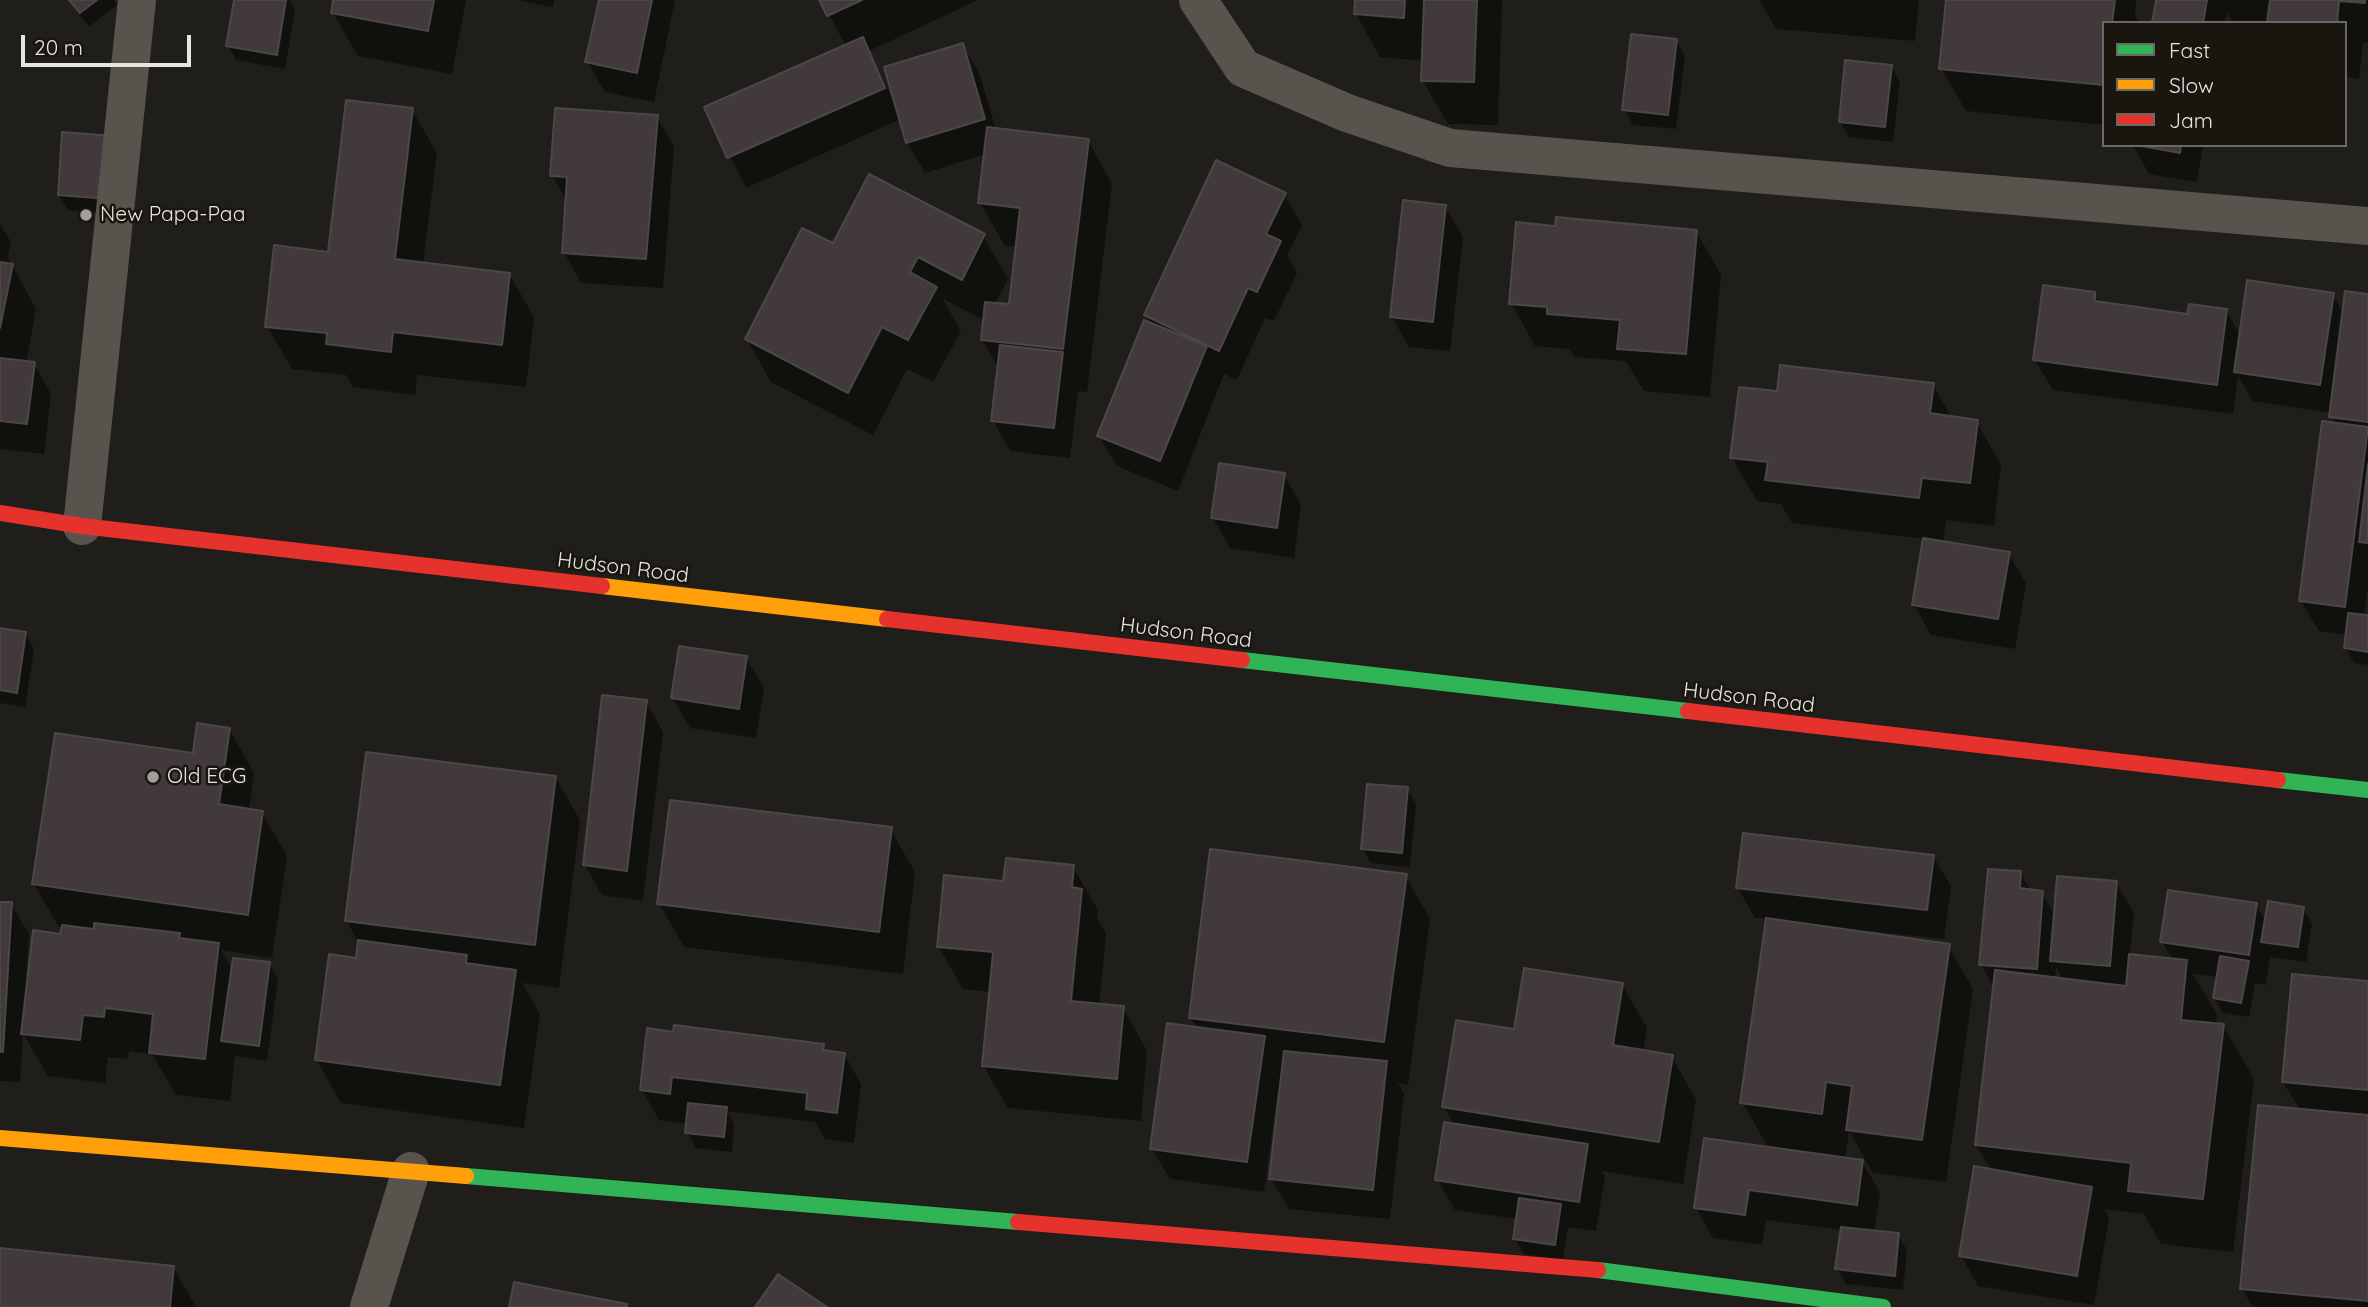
<!DOCTYPE html>
<html>
<head>
<meta charset="utf-8">
<style>
  body { margin:0 }
  #map { position:relative; width:2368px; height:1307px; overflow:hidden; background:#1f1e1a; font-family:Quicksand,sans-serif }
  canvas { display:block }
  .legend { position:absolute; left:2102px; top:21px; width:245px; height:126px; box-sizing:border-box; background:#18160e; border:2px solid #6b6962; margin:0; padding:9px 12px; list-style:none; font-size:21px; color:#e7e5e0 }
  .legend li { display:flex; align-items:center; gap:14px; height:35px }
  .legend b { width:35px; border:2px solid #6b6962 }
  .scale { position:absolute; left:21px; top:35px; width:170px; height:32px; box-sizing:border-box; border:4px solid #e7e5e0; border-top:0; padding-left:9px; font-size:21px; line-height:24px; white-space:nowrap; color:#e7e5e0; -webkit-text-stroke:5px #18160e; paint-order:stroke }
</style>
</head>
<body>
<div id="map">
<canvas width="2368" height="1307"></canvas>
<ul class="legend">
<li><b style="height:9px;background:#30b455"></b>Fast</li>
<li><b style="height:9px;background:#ff9f0a"></b>Slow</li>
<li><b style="height:9px;background:#e5322d"></b>Jam</li>
</ul>
<div class="scale">20 m</div>
</div>
<script>
const ctx = document.querySelector('canvas').getContext('2d');
ctx.lineJoin = 'round';
function fill(path, color) {
  ctx.fillStyle = color;
  ctx.fill(path, 'evenodd');
}
function stroke(path, color, width, dash) {
  ctx.strokeStyle = color;
  ctx.lineWidth = width;
  ctx.lineCap = dash ? 'butt' : 'round';
  ctx.setLineDash(dash || []);
  ctx.stroke(path);
}
function drawText(font, color, halo, rows, align = 'center') {
  ctx.font = font + ' Quicksand,sans-serif';
  ctx.lineWidth = 5;
  ctx.setLineDash([]);
  ctx.textBaseline = 'middle';
  ctx.strokeStyle = halo;
  ctx.fillStyle = color;
  for (const [text, x, y, turn = 0] of rows) {
    ctx.save();
    ctx.translate(x, y);
    ctx.rotate((+turn || 0) * Math.PI / 180);
    ctx.textAlign = isNaN(turn) ? turn : align;
    if (halo) ctx.strokeText(text, 0, 0);
    ctx.fillText(text, 0, 0);
    ctx.restore();
  }
}
fill(new Path2D(`
  M68 0H114L117 5 89 27Z
  M236 0H289L295 10 285 69 236 60 228 45Z
  M335 0H466L452 74 358 56 333 13Z
  M516 0H554L553 7Z
  M600 0H675L654 102 605 92 587 61Z
  M821 0H978L869 51 892 98 963 45 980 75 996 130 1088 141 1112 184 1087 392 1078 391 1070 458 1010 451 993 420 999 368 982 340 985 321 942 298 961 331 933 382 907 369 873 435 771 382 747 339 834 246 983 236 1008 279 995 304 1010 306 1017 247 1005 246 980 203 986 154 925 173 907 142 901 119 746 188 707 108 846 46Z
  M1356 0H1502L1498 125 1448 124 1423 81 1424 61 1380 57 1356 14Z
  M1759 0H1919L1915 41 1776 29Z
  M1948 0H2136L2135 15 2139 23H2104V125L1966 111 1941 68Z
  M2157 0H2368V43H2363L2359 79 2345 77V23H2233L2227 12 2225 23H2153Z
  M1676 41 1685 56 1676 129 1633 125 1624 109Z
  M1891 67 1900 82 1893 142 1849 137 1840 122Z
  M412 110 437 153 423 264 509 274 534 317 526 387 417 375 415 395 353 387 346 375 292 369 267 326 329 254Z
  M657 117 674 147 663 288 581 283 564 252 567 202 552 175Z
  M2133 145H2203L2197 182 2149 174Z
  M121 153 116 214 68 210 59 195Z
  M1284 194 1302 225 1287 255 1297 273 1274 321 1265 318 1237 380 1224 374 1178 491 1117 466 1099 436 1151 325 1146 315Z
  M1445 207 1463 237 1450 351 1409 347 1392 317Z
  M0 224 11 242 8 257 36 309 26 363 34 364 51 394 44 454 0 449Z
  M1557 228 1696 231 1721 275 1710 397 1644 391 1626 361 1574 357 1570 349 1535 346 1511 303Z
  M2094 294 2100 304 2189 316 2226 310 2241 337 2333 295 2344 314 2368 295V588L2364 616 2368 617V665L2354 663 2346 648 2347 635 2319 631 2301 601 2336 425 2332 413 2253 401 2238 376 2233 414 2053 390 2035 360Z
  M1933 385 1952 418 1976 421 2001 464 1994 526 1946 520 1943 543 2008 553 2026 583 2015 649 1931 635 1914 605 1925 539 1792 523 1781 504 1757 501 1732 458 1778 393Z
  M1284 475 1301 505 1294 558 1230 548 1213 518Z
  M0 630 25 634 34 649 25 707 0 703Z
  M746 658 764 688 756 738 690 728 673 698Z
  M646 702 663 732 643 901 602 895 585 865Z
  M229 729 254 773 249 810 262 813 287 856 272 958 221 950 233 970 269 964 278 979 267 1061 235 1056 230 1101 176 1095 152 1054 129 1051 128 1059 108 1057 105 1083 48 1076 23 1033 20 1082 0 1081V903L11 904 29 934 26 979H29L61 935 63 927H59L34 884Z
  M555 777 580 820 559 988 522 983 540 1014 524 1128 341 1103 316 1059 357 960 359 943 346 920Z
  M1407 789 1416 804 1410 867 1371 863 1362 848Z
  M890 829 915 872 903 974 684 947 659 903Z
  M1933 856 1951 886 1944 939 1868 931V934L1948 946 1973 989 1946 1182 1873 1173 1849 1131 1845 1160 1862 1162 1880 1192 1874 1232 1898 1235 1907 1250 1903 1290 1846 1284 1837 1269 1842 1230 1766 1220 1762 1245 1713 1238 1696 1208 1769 1149 1742 1102 1767 919 1755 918 1738 888Z
  M1073 867 1098 910 1097 918 1106 933 1099 1006 1123 1008 1147 1051 1141 1121 1008 1108 983 1065 991 992 963 989 938 946 1005 883Z
  M2020 873 2031 891 2042 893 2055 915 2116 883 2134 913 2130 956 2173 961 2162 941 2256 905 2266 922 2303 909 2312 924 2306 962 2270 957 2266 985 2255 983 2249 1017 2223 1013 2214 998 2218 977 2193 974 2217 1015 2216 1025 2223 1026 2254 1079 2233 1252 2161 1244 2144 1214 2104 1209 2109 1218 2094 1305 1978 1286 1961 1255 1992 1171 1976 1145 1995 989 1981 965ZM2056 967 2063 980 2055 979Z
  M1405 875 1430 919 1408 1085 1398 1083 1404 1093 1390 1219 1289 1209 1271 1179 1281 1090 1278 1089 1264 1192 1170 1179 1152 1149 1197 1029 1190 1017Z
  M2368 983V1307H2253L2242 1289 2300 1110 2283 1082Z
  M1622 985 1647 1028 1643 1052 1672 1057 1696 1100 1683 1184 1602 1171 1605 1176 1596 1231 1568 1227 1563 1260 1524 1254 1515 1239 1518 1219 1455 1210 1437 1179 1454 1125 1444 1107 1515 1031Z
  M649 1030 822 1045 827 1052 844 1054 861 1084 854 1143 825 1139 815 1122 727 1111 734 1124 732 1152 696 1148 687 1132 688 1124 659 1120 642 1090Z
  M0 1249 173 1267 196 1307H0Z`), '#0007');
const building = new Path2D(`
  M69 0H97L80 13Z
  M234 0H286L277 55 226 46Z
  M333 0H434L428 31 331 13Z
  M599 0H652L637 73 585 62Z
  M819 0H862L827 16Z
  M1355 0H1405L1404 18 1354 14Z
  M1424 0H1477L1474 82 1421 81Z
  M1946 0H2115L2112 23H2104V85L1939 69Z
  M2156 0H2207L2203 23H2152Z
  M2270 0H2365V3L2339 1 2337 23H2267Z
  M1631 34 1677 39 1668 115 1622 110Z
  M863 37 885 88 727 158 704 107Z
  M963 43 985 119 906 143 884 67Z
  M1845 60 1892 65 1885 127 1839 122Z
  M346 100 413 108 395 259 510 273 502 345 393 332 391 352 326 344 327 333 265 327 274 245 328 252Z
  M555 108 658 115 646 259 562 253 567 177 550 176Z
  M987 127 1089 139 1063 349 981 340 985 302 1009 304 1020 208 978 203Z
  M62 132 113 136 109 199 58 195Z
  M2136 145H2181L2180 153Z
  M1216 160 1286 193 1266 234 1281 241 1257 292 1248 288 1219 351 1144 315Z
  M869 174 985 234 962 280 918 257 910 272 937 287 908 340 882 327 848 393 745 339 802 228 833 243Z
  M1403 200 1446 205 1433 322 1390 317Z
  M1556 217 1697 230 1686 354 1617 349 1620 320 1547 314V307L1509 304 1516 222 1555 226Z
  M0 262 13 264 0 328Z
  M2247 280 2334 293 2320 385 2234 372Z
  M2043 285 2095 292V301L2187 314 2189 304 2227 309 2217 385 2033 360Z
  M2345 291 2368 294V422L2329 417Z
  M1144 320 1207 346 1160 461 1097 436Z
  M1000 345 1063 352 1054 428 991 421Z
  M0 358 35 362 27 424 0 421Z
  M1780 365 1934 383 1930 413 1978 420 1970 483 1922 478 1919 498 1765 480 1768 462 1730 458 1739 387 1777 391Z
  M2322 421 2368 427 2345 607 2299 601Z
  M1219 463 1285 473 1277 528 1211 518Z
  M2368 464V543L2359 542Z
  M1923 538 2010 552 1998 619 1912 605Z
  M2348 613 2368 615V652L2344 648Z
  M0 628 26 632 17 693 0 690Z
  M679 646 747 656 739 709 671 698Z
  M602 695 647 700 627 871 583 865Z
  M197 723 230 728 219 804 263 811 248 915 32 884 55 733 193 753Z
  M366 752 556 776 535 945 345 921Z
  M1367 784 1408 787 1402 853 1361 849Z
  M670 800 892 827 879 932 657 904Z
  M1743 833 1934 855 1927 910 1736 888Z
  M1210 849 1407 874 1384 1042 1189 1018Z
  M1006 858 1074 865 1072 887 1082 889 1071 1001 1124 1006 1117 1079 982 1066 993 952 937 947 944 875 1003 881Z
  M1988 869 2021 871 2020 888 2043 891 2037 969 1979 965Z
  M2057 876 2117 881 2110 966 2050 961Z
  M2168 890 2257 903 2249 955 2160 942Z
  M2268 901 2304 907 2298 947 2261 942Z
  M0 902H12L3 1052H0Z
  M1766 918 1950 944 1922 1140 1846 1130 1852 1086 1826 1082 1822 1114 1740 1103Z
  M94 923 180 933 179 938 219 943 205 1059 149 1053 153 1014 105 1008 104 1017 83 1015 80 1040 21 1034 33 930 60 934 62 925 94 929Z
  M358 940 467 955 466 963 516 970 500 1085 315 1060 329 954 356 958Z
  M2129 954 2187 960 2181 1020 2224 1024 2203 1199 2128 1191 2131 1163 1975 1145 1995 970 2126 986Z
  M2220 956 2249 961 2241 1003 2213 998Z
  M233 958 270 962 259 1046 221 1041Z
  M1524 968 1623 983 1613 1045 1673 1055 1659 1142 1442 1107 1456 1020 1514 1029Z
  M2292 974 2368 981V1090L2282 1082Z
  M1167 1023 1265 1036 1247 1162 1150 1149Z
  M674 1025 824 1044 823 1050 845 1053 837 1113 806 1109 807 1093 672 1077 670 1094 640 1090 647 1028 673 1032Z
  M1284 1051 1387 1061 1373 1190 1269 1179Z
  M688 1103 727 1107 724 1137 685 1133Z
  M2258 1105 2368 1115V1301L2240 1289Z
  M1444 1122 1588 1144 1579 1202 1435 1180Z
  M1704 1138 1863 1160 1857 1205 1749 1190 1745 1215 1694 1208Z
  M1974 1166 2092 1187 2077 1276 1959 1256Z
  M1519 1198 1561 1204 1555 1245 1513 1239Z
  M1841 1227 1899 1233 1895 1276 1835 1269Z
  M0 1248 174 1266 170 1307H0Z
  M778 1274 827 1307H755Z
  M514 1282 627 1304V1307H509Z`);
fill(building, '#42393c');
stroke(building, '#4a4846', 2);
stroke(new Path2D(`
  M1198 0 1243 68 1347 113 1450 148 2368 226
  M82 526 137 0
  M369 1307 411 1171`), '#59534d', 38);
stroke(new Path2D(`
  M1242 660 1688 711
  M2278 780 2368 790
  M466 1176 1018 1222
  M1598 1270 1883 1307`), '#30b455', 16);
stroke(new Path2D(`
  M602 586 887 619
  M0 1138 466 1176`), '#ff9f0a', 16);
stroke(new Path2D(`
  M0 513 82 526 602 586
  M887 619 1242 660
  M1688 711 2278 780
  M1018 1222 1598 1270`), '#e5322d', 16);
for (const [x, y, r, color] of [
  [86,215,7,"#a19f9b"],
  [153,777,7,"#a19f9b"]
]) {
  const dot = new Path2D();
  dot.arc(x, y, r, 0, 2 * Math.PI);
  ctx.fillStyle = color;
  ctx.fill(dot);
  stroke(dot, '#18160e', 2.5);
}
drawText('21px', '#e7e5e0', '#18160e', [
  ["New Papa-Paa",100,215],
  ["Old ECG",167,777]
], 'left');
drawText('21px', '#e7e5e0', '#18160e', [
  ["Hudson Road",623,568,7],
  ["Hudson Road",1186,633,7],
  ["Hudson Road",1749,698,7]
]);
</script>
</body>
</html>
